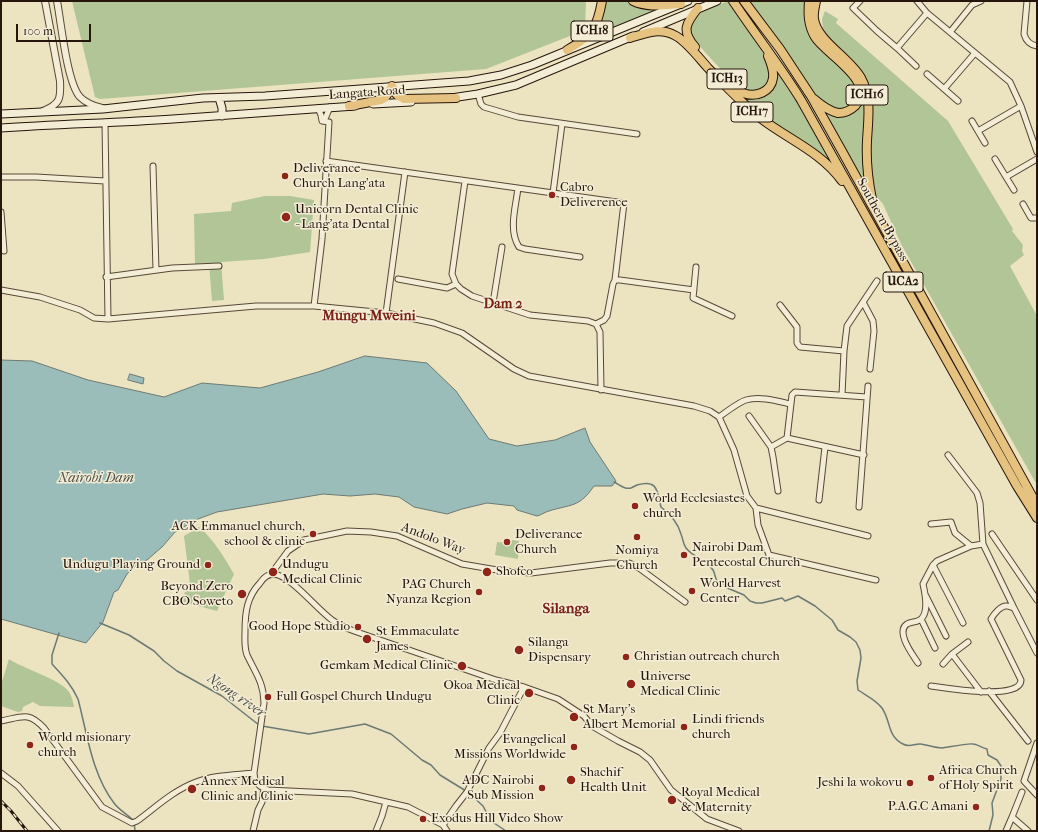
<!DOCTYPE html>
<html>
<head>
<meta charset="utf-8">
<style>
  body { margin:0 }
  #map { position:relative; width:1038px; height:832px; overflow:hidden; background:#ece3c0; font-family:"IM FELL French Canon",serif }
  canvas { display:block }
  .frame { position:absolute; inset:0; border:2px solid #26150b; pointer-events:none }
  .scale { position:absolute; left:16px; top:24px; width:75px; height:18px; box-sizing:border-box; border:2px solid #26150b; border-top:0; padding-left:5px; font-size:12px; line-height:14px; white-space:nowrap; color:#26150b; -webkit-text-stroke:3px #f3edd6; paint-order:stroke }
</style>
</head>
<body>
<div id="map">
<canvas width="1038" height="832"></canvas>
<div class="frame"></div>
<div class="scale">100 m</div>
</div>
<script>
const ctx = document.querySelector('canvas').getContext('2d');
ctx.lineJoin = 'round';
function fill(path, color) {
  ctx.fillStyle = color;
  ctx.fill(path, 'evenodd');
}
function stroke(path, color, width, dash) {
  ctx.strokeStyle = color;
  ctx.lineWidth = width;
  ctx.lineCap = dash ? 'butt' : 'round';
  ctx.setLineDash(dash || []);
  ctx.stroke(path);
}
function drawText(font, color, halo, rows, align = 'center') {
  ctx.font = font + ' "IM FELL French Canon",serif';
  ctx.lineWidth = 3;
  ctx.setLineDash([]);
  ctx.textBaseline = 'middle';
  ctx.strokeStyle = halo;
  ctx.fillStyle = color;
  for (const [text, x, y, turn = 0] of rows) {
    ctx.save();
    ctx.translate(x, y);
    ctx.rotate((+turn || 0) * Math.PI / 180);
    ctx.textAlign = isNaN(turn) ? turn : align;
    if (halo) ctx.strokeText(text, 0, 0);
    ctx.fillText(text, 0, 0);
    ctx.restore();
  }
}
fill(new Path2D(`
  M72 1H586L585 30 486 69 100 99 95 97Z
  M605 1H628L632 4 647 10 666 8 588 40Z
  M728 1C740 18 769 53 770 73 770 79 767 84 761 88 758 90 753 92 750 91 736 89 699 46 690 34 693 10 708 10 728 1Z
  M748 1H807L806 12 851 76C853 80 855 84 856 88 858 101 848 114 834 109 826 106 820 99 814 94Z
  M825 11 838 19 836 23 948 121 1013 229 1012 231 1023 245 1022 251 1024 255 1010 266 1037 316V485L901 244 883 204 876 196 872 171 871 139 873 111 871 94 862 71 853 60 827 36 823 29 822 19Z
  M774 66 821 140 837 173 741 99 743 95 763 96Z
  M862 87 865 104 869 196 818 104 842 117C860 111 861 105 862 87Z
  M265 196H290L314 200 310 252 264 259 221 262 224 300 212 301 209 263 195 264 194 214 231 211 232 203Z
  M199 527C214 540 224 557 234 574L217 611 180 601 190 584 184 536Z
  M512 540 519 541 518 559 495 555 497 542 510 543Z
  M9 659C24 669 60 679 69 692 72 697 73 702 74 707L40 706 33 702 23 707 22 711 18 712 1 706V685Z`), '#b1c597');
const water = new Path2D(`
  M365 356 427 363 456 391 489 439 517 446 555 440 585 428 590 442 616 481 612 486H594C579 508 571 504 549 511 545 512 541 515 537 516L517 510 514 506 487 503 462 509 447 514 414 507 399 497 375 494 350 496 323 494 217 512 198 519 175 532 162 547 147 560 139 563 127 574 118 590 114 592 103 622 86 643 1 619V360L32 361 88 380 164 397 202 383 260 388 318 372Z
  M130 374 144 378 143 384 128 380Z`);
fill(water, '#9bbdba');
stroke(water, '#6c7a74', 1);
stroke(new Path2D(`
  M614 482C619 484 624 490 631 488 633 487 635 486 637 485 658 479 657 491 661 507 671 516 677 521 681 534 683 539 683 544 686 548 694 558 706 560 713 570 715 573 715 578 717 581L720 584 723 583 725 587 744 595 750 601 756 603H762L782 598 785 601 798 596 815 606 832 620 838 630 850 637 856 642 860 650 861 658 857 681 858 690C867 696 876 700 882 708 891 721 887 736 903 744 910 748 915 743 921 744 928 745 935 748 942 748 949 747 969 743 973 744 977 744 982 748 987 749L988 755 997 760 1001 766V779L992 803 993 815 989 831
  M100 623 129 635 154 651 164 661 177 671 222 696 259 725
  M59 633 52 655V664C63 676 71 684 78 699 87 733 92 775 114 803 119 810 128 815 134 821L135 831
  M262 726 309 734 365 724 391 734 422 760 431 765 440 775 466 791
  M469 793 483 806 491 821 506 831`), '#6c7a74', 1.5);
const minor = new Path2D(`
  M860 1 853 8 877 31 897 48 916 66
  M917 1 927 13 1010 82 1021 106 1037 152
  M1027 1 1024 34C1026 41 1030 45 1037 46
  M951 31 972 5 981 1
  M897 48 927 13
  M927 74 958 101
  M944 89 975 53
  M478 94 481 104 484 107 518 117 637 134
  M318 108 321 115 322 121 329 122
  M972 121 985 143
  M327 122 324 121 325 119 330 107
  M105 123 108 319 256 306H314L386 313 434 323 462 333 514 369 529 376 694 406 710 411 719 417 734 450 747 496 756 508 758 525 769 555 876 580
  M978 131 1021 106
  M995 159 1014 190
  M326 161 624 203 615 280
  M153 166 156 270
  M1 177H36L105 181
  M1006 177 1037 159
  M465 181 452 274 456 284 461 289 472 296 530 315 588 321 596 324 600 332 601 390
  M518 188C516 206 508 230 519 247L525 249 580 257
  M553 193 562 124
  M1023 204 1031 218H1037
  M1 212 4 251
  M696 267 693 298 732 316
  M106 277 172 268 219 266
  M398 279 447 288 456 284
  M1 290 40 297 80 310 94 318 108 319
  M863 302 873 321 874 331 870 369
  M493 303 502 247
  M780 305 797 327V343L800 347 844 351
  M314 306 322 239 329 122
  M386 313 405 172
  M596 324 604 320 607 316 613 284 615 280H620L694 290
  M842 395 844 351 847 326 877 281
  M749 416 771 447 773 457 778 491
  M719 417C726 412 739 402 746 400 760 396 777 401 790 404
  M771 447 787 438
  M864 455 787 438 792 395 795 392 867 397
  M819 500 825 447
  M859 507 868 386
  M756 508 868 536
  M931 524 951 522 955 533 971 546
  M992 534 1037 600
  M983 544 1014 608
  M933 565 963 623
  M271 574 288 551 304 540 347 531 371 532 397 536 462 564 503 571 531 573 610 563H629L639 568 685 602
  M926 596 946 636
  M921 619 935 648
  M952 654 981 692
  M918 663C913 655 895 632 907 624 912 621 918 623 922 618 929 610 925 593 923 584L933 565 937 561 971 546 983 544 980 503 977 493 948 455
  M943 664 952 654 968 642
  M931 686C945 688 1021 701 1021 680L991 619C994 614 1001 605 1007 606 1009 606 1013 608 1014 608L1037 653
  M989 691 1028 741
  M1 721C22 717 28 711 44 728L102 807 132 823 137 821C156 807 174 790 196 782 214 775 235 775 254 773L264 703C264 683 255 672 247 655 244 647 245 639 245 631 245 612 247 597 260 583 264 577 270 572 278 575 295 581 316 608 332 620 338 624 346 628 354 631L496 680 524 687 558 699 584 716 592 726 618 741 640 752 650 760 671 790 707 819 739 831
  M1037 743 1024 781 1037 795
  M1 773 18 786 58 831
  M254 773 255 781 260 786 268 790 352 794 408 807 443 825 447 831
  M1022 792 1012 817 1028 831
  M443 825 456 806 467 792 489 748 500 733 524 687
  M253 831 258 810 262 802 264 788
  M376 831 382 816 386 802
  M1006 831 1012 817`);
const tertiary = new Path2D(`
  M57 1C61 22 67 83 80 97 86 103 94 106 102 108
  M43 111C60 104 61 99 60 81L45 1`);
const secondary = new Path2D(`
  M643 32 717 1
  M219 98 222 108V116
  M451 98 478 94 516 85 633 36
  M373 104 411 102
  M1 114 103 109 203 98 265 96 469 81 501 75 532 65 688 1
  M1 128C58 124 116 123 173 119 234 115 294 110 355 106`);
const primary = new Path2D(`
  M349 106 381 100 385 98 392 86 397 95 404 99 456 98`);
const trunk = new Path2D(`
  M633 1C647 8 665 5 681 4
  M733 1C755 34 780 66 801 100L1017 486 1037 518
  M744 1 780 49 811 96 843 153 1037 505
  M809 1C808 14 808 25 815 37 825 54 878 81 855 106 850 111 844 113 838 113 829 111 821 105 814 99
  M816 1C815 7 813 13 814 19 817 41 850 58 861 78 872 98 868 120 867 141 866 161 868 180 872 199
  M630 38C646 33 660 27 676 36 687 42 699 58 708 68 726 86 743 105 763 120 790 140 822 153 842 181
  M695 47C681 31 686 23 698 8
  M567 50C592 36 597 29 602 1
  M724 77C730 82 735 90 743 93 756 98 771 92 773 78 774 71 771 63 768 56`);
stroke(minor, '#584838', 7);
stroke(tertiary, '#584838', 8);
stroke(secondary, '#26150b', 9);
stroke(primary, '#26150b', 10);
stroke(trunk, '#26150b', 10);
stroke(minor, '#f3edd6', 5);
stroke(tertiary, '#f3edd6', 6);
stroke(secondary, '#f3edd6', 7);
stroke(primary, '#e6c280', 8);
stroke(trunk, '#e6c280', 8);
const rail = new Path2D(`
  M1 801 11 811 27 831`);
stroke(rail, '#26150b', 3);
stroke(rail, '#f3edd6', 1.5, [4.5]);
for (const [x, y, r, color] of [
  [285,176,4,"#8f2418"],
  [552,195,4,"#8f2418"],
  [286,217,5,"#8f2418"],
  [635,506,4,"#8f2418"],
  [313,534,4,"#8f2418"],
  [637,537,4,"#8f2418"],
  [507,542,4,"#8f2418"],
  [684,555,4,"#8f2418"],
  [208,565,4,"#8f2418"],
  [273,572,5,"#8f2418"],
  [487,572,5,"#8f2418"],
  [692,591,4,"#8f2418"],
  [479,592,4,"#8f2418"],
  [242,594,5,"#8f2418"],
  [358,627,4,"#8f2418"],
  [367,639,5,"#8f2418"],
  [519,650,5,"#8f2418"],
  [626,657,4,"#8f2418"],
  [462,666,5,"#8f2418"],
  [631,684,5,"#8f2418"],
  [529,693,5,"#8f2418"],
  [268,697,4,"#8f2418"],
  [574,717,5,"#8f2418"],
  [684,727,4,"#8f2418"],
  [30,745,4,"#8f2418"],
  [574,747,4,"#8f2418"],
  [931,778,4,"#8f2418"],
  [571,780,5,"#8f2418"],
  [910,783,4,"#8f2418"],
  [542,788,4,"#8f2418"],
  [192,789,5,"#8f2418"],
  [672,800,5,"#8f2418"],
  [976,807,4,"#8f2418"],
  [423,819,4,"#8f2418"]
]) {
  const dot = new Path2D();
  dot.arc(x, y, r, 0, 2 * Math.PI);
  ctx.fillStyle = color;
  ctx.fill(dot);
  stroke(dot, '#f3edd6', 1.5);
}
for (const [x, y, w] of [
  [592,31,42],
  [727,79,40],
  [867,95,42],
  [752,112,42],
  [903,282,40]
]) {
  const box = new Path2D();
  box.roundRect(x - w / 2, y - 10, w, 20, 3);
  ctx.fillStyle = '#f3edd6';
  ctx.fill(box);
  stroke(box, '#26150b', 1);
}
drawText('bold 12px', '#26150b', null, [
  ["ICH18",592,31],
  ["ICH13",727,79],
  ["ICH16",867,95],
  ["ICH17",752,112],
  ["UCA2",903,282]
]);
drawText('13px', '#26150b', '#f3edd6', [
  ["Langata Road",367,93,-4],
  ["Southern Bypass",882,220,61],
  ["Andolo Way",433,539,21]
]);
drawText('13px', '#26150b', '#f3edd6', [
  ["Deliverance",293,169],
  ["Church Lang'ata",293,184],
  ["Cabro",560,188],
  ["Deliverence",560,203],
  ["Unicorn Dental Clinic",295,210],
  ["- Lang'ata Dental",295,225],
  ["World Ecclesiastes",643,499],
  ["church",643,514],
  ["ACK Emmanuel church,",305,527,"right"],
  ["school & clinic",305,542,"right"],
  ["Deliverance",515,535],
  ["Church",515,550],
  ["Nairobi Dam",692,548],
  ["Pentecostal Church",692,563],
  ["Nomiya",637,551,"center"],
  ["Church",637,566,"center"],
  ["Undugu Playing Ground",200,565,"right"],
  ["Undugu",282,565],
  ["Medical Clinic",282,580],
  ["Shofco",496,572],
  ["World Harvest",700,584],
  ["Center",700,599],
  ["PAG Church",471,585,"right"],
  ["Nyanza Region",471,600,"right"],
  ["Beyond Zero",233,587,"right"],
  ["CBO Soweto",233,602,"right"],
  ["Good Hope Studio",350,627,"right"],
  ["St Emmaculate",376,632],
  ["James",376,647],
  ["Silanga",528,643],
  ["Dispensary",528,658],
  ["Christian outreach church",634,657],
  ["Gemkam Medical Clinic",453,666,"right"],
  ["Universe",640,677],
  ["Medical Clinic",640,692],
  ["Okoa Medical",520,686,"right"],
  ["Clinic",520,701,"right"],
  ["Full Gospel Church Undugu",276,697],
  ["St Mary's",583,710],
  ["Albert Memorial",583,725],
  ["Lindi friends",692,720],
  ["church",692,735],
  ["World misionary",38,738],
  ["church",38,753],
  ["Evangelical",566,740,"right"],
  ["Missions Worldwide",566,755,"right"],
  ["Africa Church",939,771],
  ["of Holy Spirit",939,786],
  ["Shachif",580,773],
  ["Health Unit",580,788],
  ["ADC Nairobi",534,781,"right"],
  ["Sub Mission",534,796,"right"],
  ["Annex Medical",201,782],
  ["Clinic and Clinic",201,797],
  ["Jeshi la wokovu",902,783,"right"],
  ["Royal Medical",681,793],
  ["& Maternity",681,808],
  ["P.A.G.C Amani",968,807,"right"],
  ["Exodus Hill Video Show",431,819]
], 'left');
drawText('bold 14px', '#7a1f14', '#f3edd6', [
  ["Dam 2",503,305],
  ["Mungu Mweini",369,317]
]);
drawText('italic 14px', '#4f5048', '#f3edd6', [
  ["Nairobi Dam",96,479],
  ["Ngong river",236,696,34]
]);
drawText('bold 15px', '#7a1f14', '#f3edd6', [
  ["Silanga",566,609]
]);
</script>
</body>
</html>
